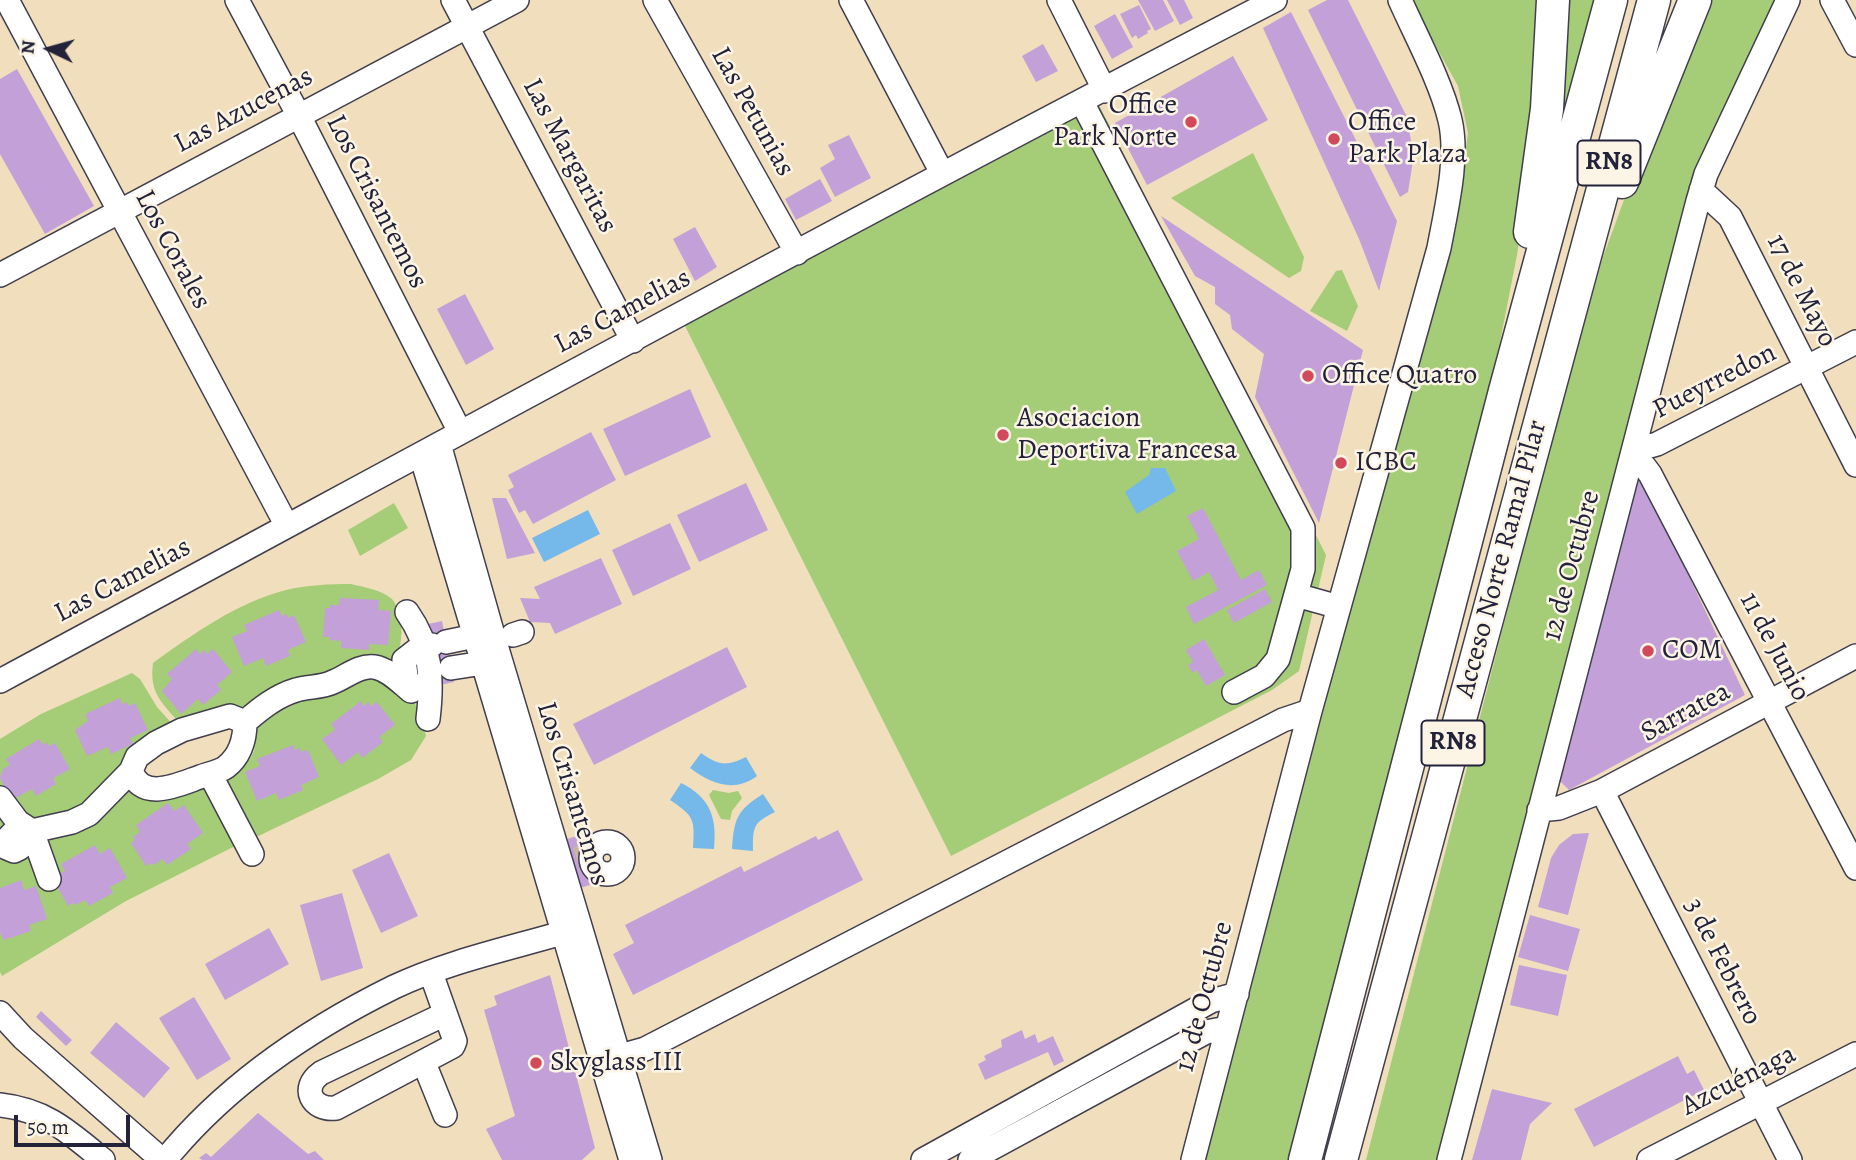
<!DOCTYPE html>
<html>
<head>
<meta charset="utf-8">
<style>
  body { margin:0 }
  #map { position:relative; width:1856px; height:1160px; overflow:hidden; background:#f0debd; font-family:Alegreya,serif }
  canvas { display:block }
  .north { position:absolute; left:14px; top:14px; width:70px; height:70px; -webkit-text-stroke:5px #fcf5e5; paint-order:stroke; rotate:275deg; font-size:19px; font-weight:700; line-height:28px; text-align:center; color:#22223b }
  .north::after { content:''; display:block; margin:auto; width:24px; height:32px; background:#22223b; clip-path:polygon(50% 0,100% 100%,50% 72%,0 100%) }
  .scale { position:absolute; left:14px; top:1115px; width:116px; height:32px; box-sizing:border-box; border:4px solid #22223b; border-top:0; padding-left:9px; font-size:21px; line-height:24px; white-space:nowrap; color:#22223b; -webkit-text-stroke:5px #fcf5e5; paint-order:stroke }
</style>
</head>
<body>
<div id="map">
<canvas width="1856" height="1160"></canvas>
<div class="north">N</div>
<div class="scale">50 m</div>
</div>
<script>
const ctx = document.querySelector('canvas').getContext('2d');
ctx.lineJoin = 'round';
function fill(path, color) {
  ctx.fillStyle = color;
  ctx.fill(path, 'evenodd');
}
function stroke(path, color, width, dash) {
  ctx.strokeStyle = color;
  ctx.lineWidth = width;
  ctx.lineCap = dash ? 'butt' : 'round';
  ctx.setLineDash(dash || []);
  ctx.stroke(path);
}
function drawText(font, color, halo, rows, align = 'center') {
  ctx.font = font + ' Alegreya,serif';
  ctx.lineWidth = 5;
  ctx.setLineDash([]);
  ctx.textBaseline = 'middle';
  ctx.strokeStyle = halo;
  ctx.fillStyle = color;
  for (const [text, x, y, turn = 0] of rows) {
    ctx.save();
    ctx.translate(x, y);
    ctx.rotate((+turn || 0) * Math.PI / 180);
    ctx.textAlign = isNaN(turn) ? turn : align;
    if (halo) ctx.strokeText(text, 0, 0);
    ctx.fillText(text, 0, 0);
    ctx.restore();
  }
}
fill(new Path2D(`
  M1410 0H1544L1539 95 1517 255 1500 342 1393 769 1290 1160H1206L1461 183 1468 133 1458 86Z
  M1559 0H1595L1552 165Z
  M1703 0H1777L1697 173 1578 635 1438 1160H1366L1551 441 1603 257 1639 159Z
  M1096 99 1326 555 1299 671 1272 690 951 856 684 324Z
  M1253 153 1304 257 1301 271 1289 278 1171 198Z
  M1342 270 1358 306 1347 331 1310 311 1336 271Z
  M394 503 408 528 360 556 348 530Z
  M351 584C363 587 382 590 392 599 403 611 406 650 392 660 386 664 378 665 371 666L250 721 181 725C162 702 149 694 153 663 193 634 238 602 286 590 307 585 329 584 351 584Z
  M132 673 140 679 157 707 175 727 138 753 98 805 82 817 43 828 23 826 10 829 1 843 3 853 18 857 25 853 30 842 36 840 52 876 41 835C86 827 97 814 126 781L138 783C153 809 187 792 210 786L239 844 126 901 2 976 0 972V739L41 714Z
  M378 676C413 694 416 698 426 736L411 760 378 779 252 839 222 781C235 773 252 763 255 747 256 739 253 733 258 726 278 702 314 696 342 687 354 683 365 678 378 676Z
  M713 790 729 793 738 791 742 798 732 811 730 820 721 819 709 795Z`), '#a5cc77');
fill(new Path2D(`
  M1151 468H1165L1176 491 1137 514 1125 492 1149 475Z
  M588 510 600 534 544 562 532 538Z
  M701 753C718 765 726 767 746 757L757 776C734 793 711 784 690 768Z
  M681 783C711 798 717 818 714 849L693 848C695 819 694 816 670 800Z
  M763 794 775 812C752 823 753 828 753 851L732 849C734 819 737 810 763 794Z`), '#74b9ea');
fill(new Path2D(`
  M1138 0H1163L1174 21 1155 31Z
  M1167 0H1184L1193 18 1180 25Z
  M1327 0H1348L1407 117 1413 153 1412 167 1408 192 1400 197 1308 10Z
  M1139 5 1151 29 1147 31 1148 33 1138 39 1136 35 1132 38 1120 14Z
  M1291 12 1397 221 1379 291 1359 239 1263 28Z
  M1115 14 1133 47 1112 59 1094 26Z
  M1043 44 1058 71 1036 82 1022 56Z
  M1233 56 1268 120 1147 185 1115 123Z
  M17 69 94 206 45 234 0 154V79Z
  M849 135 871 178 835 197 820 168 835 159 828 145Z
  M820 179 832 201 796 220 785 199Z
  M1161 216 1363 350 1319 523 1255 397 1264 354 1232 329 1230 315 1215 304V287L1195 276Z
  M695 227 717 267 695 281 673 239Z
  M465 294 494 349 466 365 437 309Z
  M690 389 711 437 625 476 603 429Z
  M591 432 616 480 533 524 525 510 519 513 508 490 514 487 508 475Z
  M1635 476 1644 481 1745 695 1569 790 1557 778Z
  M746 483 768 530 699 562 677 515Z
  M492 498H506L535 553 507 559Z
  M1203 508 1241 580 1259 570 1267 585 1194 624 1186 607 1218 590 1209 572 1193 581 1177 551 1199 539 1187 516Z
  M670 523 691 569 633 596 612 550Z
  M601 558 622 604 555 634 550 623 530 622 520 598 540 599 534 587Z
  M1265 589 1272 602 1234 623 1227 610Z
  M340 598 379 600 378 610 391 611 388 645 369 644V650L341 648V641L329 640 330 637H323L325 608H330V605H339Z
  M279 610 282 616 287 614 288 618 294 615 306 642 288 650 290 656 266 666 263 658 244 666 232 637 247 631 244 625Z
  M442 621 454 682 440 685 428 624Z
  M1204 639 1225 675 1206 686 1197 670 1193 673 1188 665 1193 662 1186 650Z
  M727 647 747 687 594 765 573 724Z
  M196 649 200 654 204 650 207 654 213 649 232 672 217 685 221 690 203 705 198 699 181 714 162 691 172 679 167 674Z
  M120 698 122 704 127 702 129 706 135 703 148 730 130 738 133 744 111 754 108 747 87 756 75 730 88 721 85 714Z
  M361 701 364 706 369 702 371 706 377 702 395 725 379 737 383 742 362 758 358 752 341 765 322 739 335 730 331 724Z
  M39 739 43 745 47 742 49 746 55 743 70 769 53 778 56 784 36 796 32 789 12 800 0 778 3 769 10 765 6 759Z
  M293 745 295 750 300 748 301 752 308 750 319 777 301 785 303 790 279 800 276 793 257 801 245 772 260 766 257 759Z
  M168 803 174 811 184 805 203 833 187 844 191 849 167 865 163 859 154 865 152 863 146 866 131 843 135 840 133 837 140 832 136 825Z
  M838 830 863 880 633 995 613 954 634 943 625 925 741 866 744 872 816 836 818 840Z
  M1589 833 1568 915 1538 907 1551 858 1559 845 1573 834Z
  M580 835 596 883 580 888 564 840Z
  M95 845 100 854 110 848 127 878 110 887 113 893 89 906 85 900 75 905 73 903 68 906 54 881 56 875 65 871 61 864Z
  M389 853 418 916 381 933 352 870Z
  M21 880 24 890 36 886 47 919 29 925 31 931 4 940 0 933V888Z
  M342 893 363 968 321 981 300 905Z
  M1530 915 1580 929 1568 971 1518 957Z
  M269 928 289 964 225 1000 205 964Z
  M1519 965 1567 975 1558 1016 1510 1005Z
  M550 975 595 1148 582 1160H502L486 1129 515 1116 484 1010 497 1005 494 996Z
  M194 997 231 1059 197 1080 159 1018Z
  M41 1011 72 1040 66 1046 36 1017Z
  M116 1022 170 1068 144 1098 90 1053Z
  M1022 1030 1025 1039 1035 1034 1038 1043 1053 1036 1064 1061 1054 1066 1048 1052 985 1080 978 1064 986 1060 984 1056 1002 1047 1001 1040Z
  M1678 1056 1687 1074 1694 1070 1704 1090 1594 1147 1574 1109Z
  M1492 1089 1552 1103 1530 1124 1521 1160H1472Z
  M258 1113 308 1154 315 1151 324 1160H202L199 1158 206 1153 211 1157Z`), '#c3a1d8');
stroke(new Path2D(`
  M544 869 591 854`), '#c7b8a3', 23, [23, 11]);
const minor = new Path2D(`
  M7 0 287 526
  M237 0 299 116 460 432
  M453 0 633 341
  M655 0 797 253
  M851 0 942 173
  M1059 0 1105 91
  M1832 0 1856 45
  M1082 102 1303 528V569L1278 659 1264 676 1234 692
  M1701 190 1730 217 1856 465
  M0 275 517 0
  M1636 442 1650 446 1657 444 1856 342
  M439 444 495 642 650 1160
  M421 455 631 1160
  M1631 461 1644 466 1650 474 1856 868
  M1296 595 1339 607
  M407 612C431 646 433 678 428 719
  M513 635 522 632
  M446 642 475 636
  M451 668 483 663
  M0 681C424 453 847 221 1275 0
  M417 686 407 684 404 660 418 649 432 645
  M131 771C143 802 177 785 200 777 208 774 219 772 226 767 240 756 245 739 245 722
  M210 774 252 854
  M1602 791 1790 1160
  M0 798 18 822 32 831 72 822 89 814 131 771 137 757 156 743 182 730 230 716 245 722C260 709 276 696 296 690 308 686 321 688 333 682 346 677 359 665 374 667 388 669 400 682 411 691
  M1539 810 1559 808 1602 791 1856 656
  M27 833 20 848 14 851 7 848 6 840 13 833H27L32 831 49 879
  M591 858a16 16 0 1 1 32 0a16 16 0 1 1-32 0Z
  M431 973 455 1041 453 1046 336 1108C312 1111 300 1088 321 1073L445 1014
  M0 1013 23 1038 162 1160
  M602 1061 645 1049 1283 720 1310 711
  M424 1063 445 1115
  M0 1105C46 1110 69 1132 103 1160
  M165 1160C225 1086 309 1029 394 987 447 962 507 949 562 933
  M923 1160 1211 1001 1237 994
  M970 1160 1206 1032 1227 1028
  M1193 1160 1310 711 1439 248C1446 210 1459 158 1450 120 1441 82 1416 36 1400 0
  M1449 1160 1698 201 1706 174 1788 0
  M1649 1160 1856 1054`);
const highway = new Path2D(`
  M1622 182 1695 0
  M1530 232 1547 109 1553 0
  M1305 1160 1505 391 1611 0
  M1341 1160 1654 0`);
stroke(minor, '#413e4e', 26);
stroke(highway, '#413e4e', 35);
stroke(minor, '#fff', 23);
stroke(highway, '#fff', 32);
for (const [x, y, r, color] of [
  [1191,122,7,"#d1495b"],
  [1334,139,7,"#d1495b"],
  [1308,376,7,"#d1495b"],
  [1003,435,7,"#d1495b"],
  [1341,463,7,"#d1495b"],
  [1648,651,7,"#d1495b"],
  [536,1063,7,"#d1495b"]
]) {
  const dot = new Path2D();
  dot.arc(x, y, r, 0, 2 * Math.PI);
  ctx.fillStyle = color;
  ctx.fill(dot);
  stroke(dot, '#fcf5e5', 2.5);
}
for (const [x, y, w] of [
  [1609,163,63],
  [1453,743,63]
]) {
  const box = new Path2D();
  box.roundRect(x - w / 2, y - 22.5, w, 45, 5);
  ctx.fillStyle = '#fcf5e5';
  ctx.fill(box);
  stroke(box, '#22223b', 2);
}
drawText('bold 26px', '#22223b', null, [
  ["RN8",1609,163],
  ["RN8",1453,743]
]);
drawText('28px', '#22223b', '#fcf5e5', [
  ["Office",1177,106,"right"],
  ["Park Norte",1177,138,"right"],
  ["Office",1348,123],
  ["Park Plaza",1348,155],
  ["Office Quatro",1322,376],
  ["Asociacion",1017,419],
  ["Deportiva Francesa",1017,451],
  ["ICBC",1355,463],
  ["COM",1662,651],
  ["Skyglass III",550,1063]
], 'left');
drawText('28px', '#22223b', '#fcf5e5', [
  ["Las Azucenas",244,111,-28],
  ["Las Petunias",752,112,61],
  ["Las Margaritas",569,156,62],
  ["Los Crisantemos",376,202,63],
  ["Los Corales",172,250,62],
  ["17 de Mayo",1801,291,63],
  ["Las Camelias",623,312,-28],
  ["Pueyrredon",1715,382,-27],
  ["Acceso Norte Ramal Pilar",1502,559,-75],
  ["12 de Octubre",1572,566,-75],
  ["Las Camelias",123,581,-28],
  ["11 de Junio",1774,647,62],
  ["Sarratea",1686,713,-28],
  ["Los Crisantemos",572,794,73],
  ["3 de Febrero",1722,962,63],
  ["12 de Octubre",1205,997,-75],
  ["Azcuénaga",1739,1081,-27]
]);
</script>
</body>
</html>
